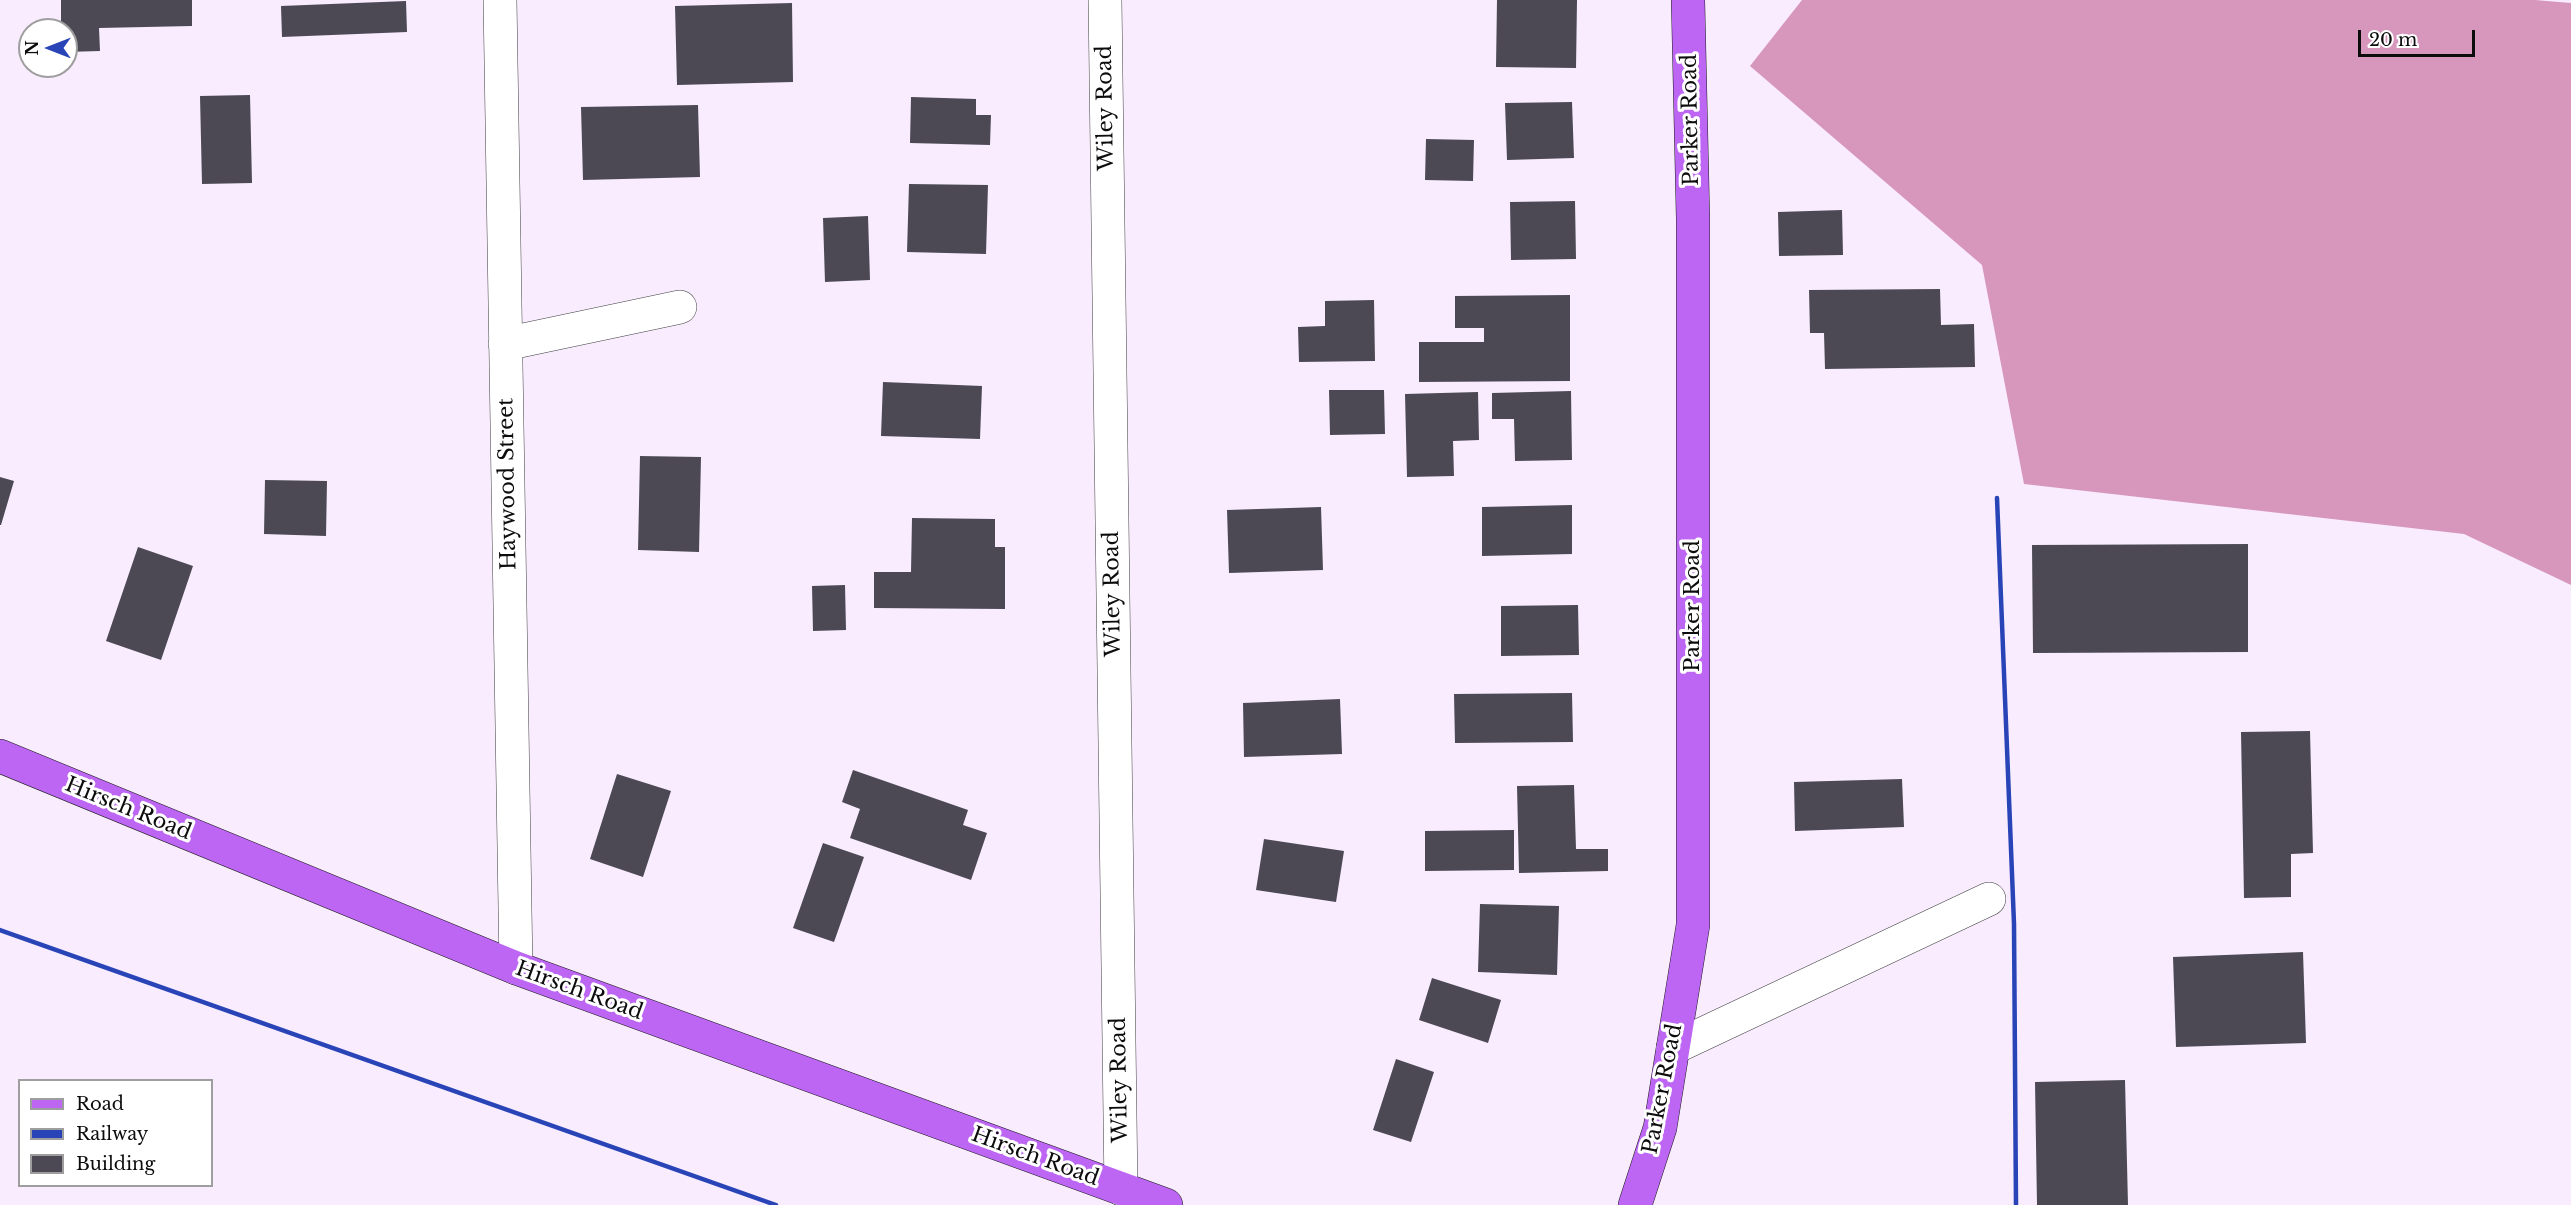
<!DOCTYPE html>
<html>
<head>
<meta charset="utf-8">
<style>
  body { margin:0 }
  #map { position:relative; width:2571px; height:1205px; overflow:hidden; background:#f8ecfe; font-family:"Libre Baskerville",serif }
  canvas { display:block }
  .legend { position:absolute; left:18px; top:1079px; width:195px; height:108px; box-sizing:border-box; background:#fff; border:2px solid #9e9e9e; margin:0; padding:8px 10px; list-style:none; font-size:18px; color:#0c0c0c }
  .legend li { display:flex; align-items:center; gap:12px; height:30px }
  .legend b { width:30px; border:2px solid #9e9e9e }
  .north { position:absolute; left:18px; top:18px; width:60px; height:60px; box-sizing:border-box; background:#fff; border:2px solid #9e9e9e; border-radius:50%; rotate:270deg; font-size:16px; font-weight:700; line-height:24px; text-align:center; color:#0c0c0c }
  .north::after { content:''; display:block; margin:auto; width:21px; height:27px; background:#2944b7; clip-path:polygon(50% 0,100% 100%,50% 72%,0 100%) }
  .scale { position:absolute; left:2358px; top:30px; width:117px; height:27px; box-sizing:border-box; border:3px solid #0c0c0c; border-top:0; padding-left:8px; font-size:18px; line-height:21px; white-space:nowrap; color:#0c0c0c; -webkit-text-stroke:4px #fff; paint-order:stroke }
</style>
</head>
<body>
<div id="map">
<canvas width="2571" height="1205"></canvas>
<ul class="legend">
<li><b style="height:8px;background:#bd66f4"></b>Road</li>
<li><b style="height:8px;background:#2944b7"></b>Railway</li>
<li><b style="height:16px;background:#4c4954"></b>Building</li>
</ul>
<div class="north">N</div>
<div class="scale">20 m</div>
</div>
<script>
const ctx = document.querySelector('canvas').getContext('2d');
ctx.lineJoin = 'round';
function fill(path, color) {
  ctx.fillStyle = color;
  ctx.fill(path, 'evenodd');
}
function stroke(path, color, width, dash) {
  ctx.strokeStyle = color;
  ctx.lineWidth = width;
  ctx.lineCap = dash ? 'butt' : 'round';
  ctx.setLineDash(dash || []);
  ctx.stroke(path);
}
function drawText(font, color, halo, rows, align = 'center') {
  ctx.font = font + ' "Libre Baskerville",serif';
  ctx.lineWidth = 6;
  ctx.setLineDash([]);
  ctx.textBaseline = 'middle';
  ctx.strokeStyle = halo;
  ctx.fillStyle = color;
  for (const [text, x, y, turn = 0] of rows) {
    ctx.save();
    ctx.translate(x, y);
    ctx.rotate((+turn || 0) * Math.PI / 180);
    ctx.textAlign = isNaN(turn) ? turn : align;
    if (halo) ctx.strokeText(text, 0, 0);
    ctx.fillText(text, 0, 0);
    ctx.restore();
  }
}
fill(new Path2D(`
  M1802 0H2535L2571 3V585L2464 534 2024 484 1982 265 1750 66Z`), '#d797bd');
fill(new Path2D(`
  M61 0H192V26L99 28 100 51 66 52V30H61Z
  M1497 0H1577L1576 68 1496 67Z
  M406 1 407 32 282 37 281 6Z
  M792 3 793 82 677 85 675 6Z
  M250 95 252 183 202 184 200 96Z
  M911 97 976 99V115H991L990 145 910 143Z
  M1572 102 1574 158 1507 160 1505 103Z
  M698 105 700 177 583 180 581 107Z
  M1426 139 1474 140 1473 181 1425 180Z
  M909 184 988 185 986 254 907 252Z
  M1575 201 1576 259 1511 260 1510 202Z
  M1842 210 1843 255 1779 256 1778 212Z
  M868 216 870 280 825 282 823 218Z
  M1940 289 1941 325 1974 324 1975 367 1825 369 1824 333H1810L1809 290Z
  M1570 295V381L1419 382V342H1484V328H1455V296Z
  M1374 300 1375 361 1299 362 1298 327 1325 326V301Z
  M883 382 982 386 980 439 881 436Z
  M1329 390H1384L1385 434 1330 435Z
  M1571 391 1572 460 1515 461 1514 419H1492V393Z
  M1478 392 1479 440 1453 441 1454 476 1407 477 1405 394Z
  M640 456 701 457 699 552 638 550Z
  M0 477 14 481 1 525H0Z
  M265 480 327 481 326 536 264 534Z
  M1572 505V554L1482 556V507Z
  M1321 507 1323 570 1229 573 1227 510Z
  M912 518 995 519V547H1005V609L874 608V572H911Z
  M2248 544V652L2033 653 2032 545Z
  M138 547 193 566 161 660 106 641Z
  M845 585 846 630 813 631 812 586Z
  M1578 605 1579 655 1501 656V606Z
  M1572 693 1573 742 1455 743 1454 694Z
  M1340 699 1342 754 1244 757 1243 703Z
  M2310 731 2313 853 2291 854V897L2244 898 2241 732Z
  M853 770 968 810 963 825 987 833 971 880 850 838 860 809 842 802Z
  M617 774 671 791 643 877 590 859Z
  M1902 779 1904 827 1795 831 1794 782Z
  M1574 785 1576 849H1608V871L1519 873 1517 786Z
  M1514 830V870L1425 871V831Z
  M1264 839 1344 851 1336 902 1256 890Z
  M823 843 864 857 834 942 793 928Z
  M1480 904 1559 906 1557 975 1478 972Z
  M2303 952 2306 1043 2176 1047 2173 957Z
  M1432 978 1501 1000 1488 1043 1419 1020Z
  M1396 1059 1434 1072 1411 1142 1373 1130Z
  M2125 1080 2128 1205H2037L2035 1082Z`), '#4c4954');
const minor = new Path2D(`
  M500 0 516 968
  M1105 0 1121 1189
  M505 344 680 307
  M1673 1048 1989 899`);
const major = new Path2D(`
  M0 756 516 968 1166 1205
  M1635 1205 1660 1128 1693 925V219L1688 0`);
stroke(minor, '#3f3f3f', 34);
stroke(major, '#1d1d1d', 34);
stroke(minor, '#fff', 33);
stroke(major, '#bd66f4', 33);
stroke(new Path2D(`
  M1997 498 2014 924 2016 1205
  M0 930 776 1205`), '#2944b7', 4.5);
drawText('21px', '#0c0c0c', '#fff', [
  ["Wiley Road",1106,108,-91],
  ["Parker Road",1691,120,-91],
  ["Haywood Street",508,484,-91],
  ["Wiley Road",1113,594,-91],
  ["Parker Road",1693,606,-90],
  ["Hirsch Road",128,809,22],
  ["Hirsch Road",579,991,20],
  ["Wiley Road",1120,1080,-91],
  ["Parker Road",1663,1089,-79],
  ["Hirsch Road",1035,1157,20]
]);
</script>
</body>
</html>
